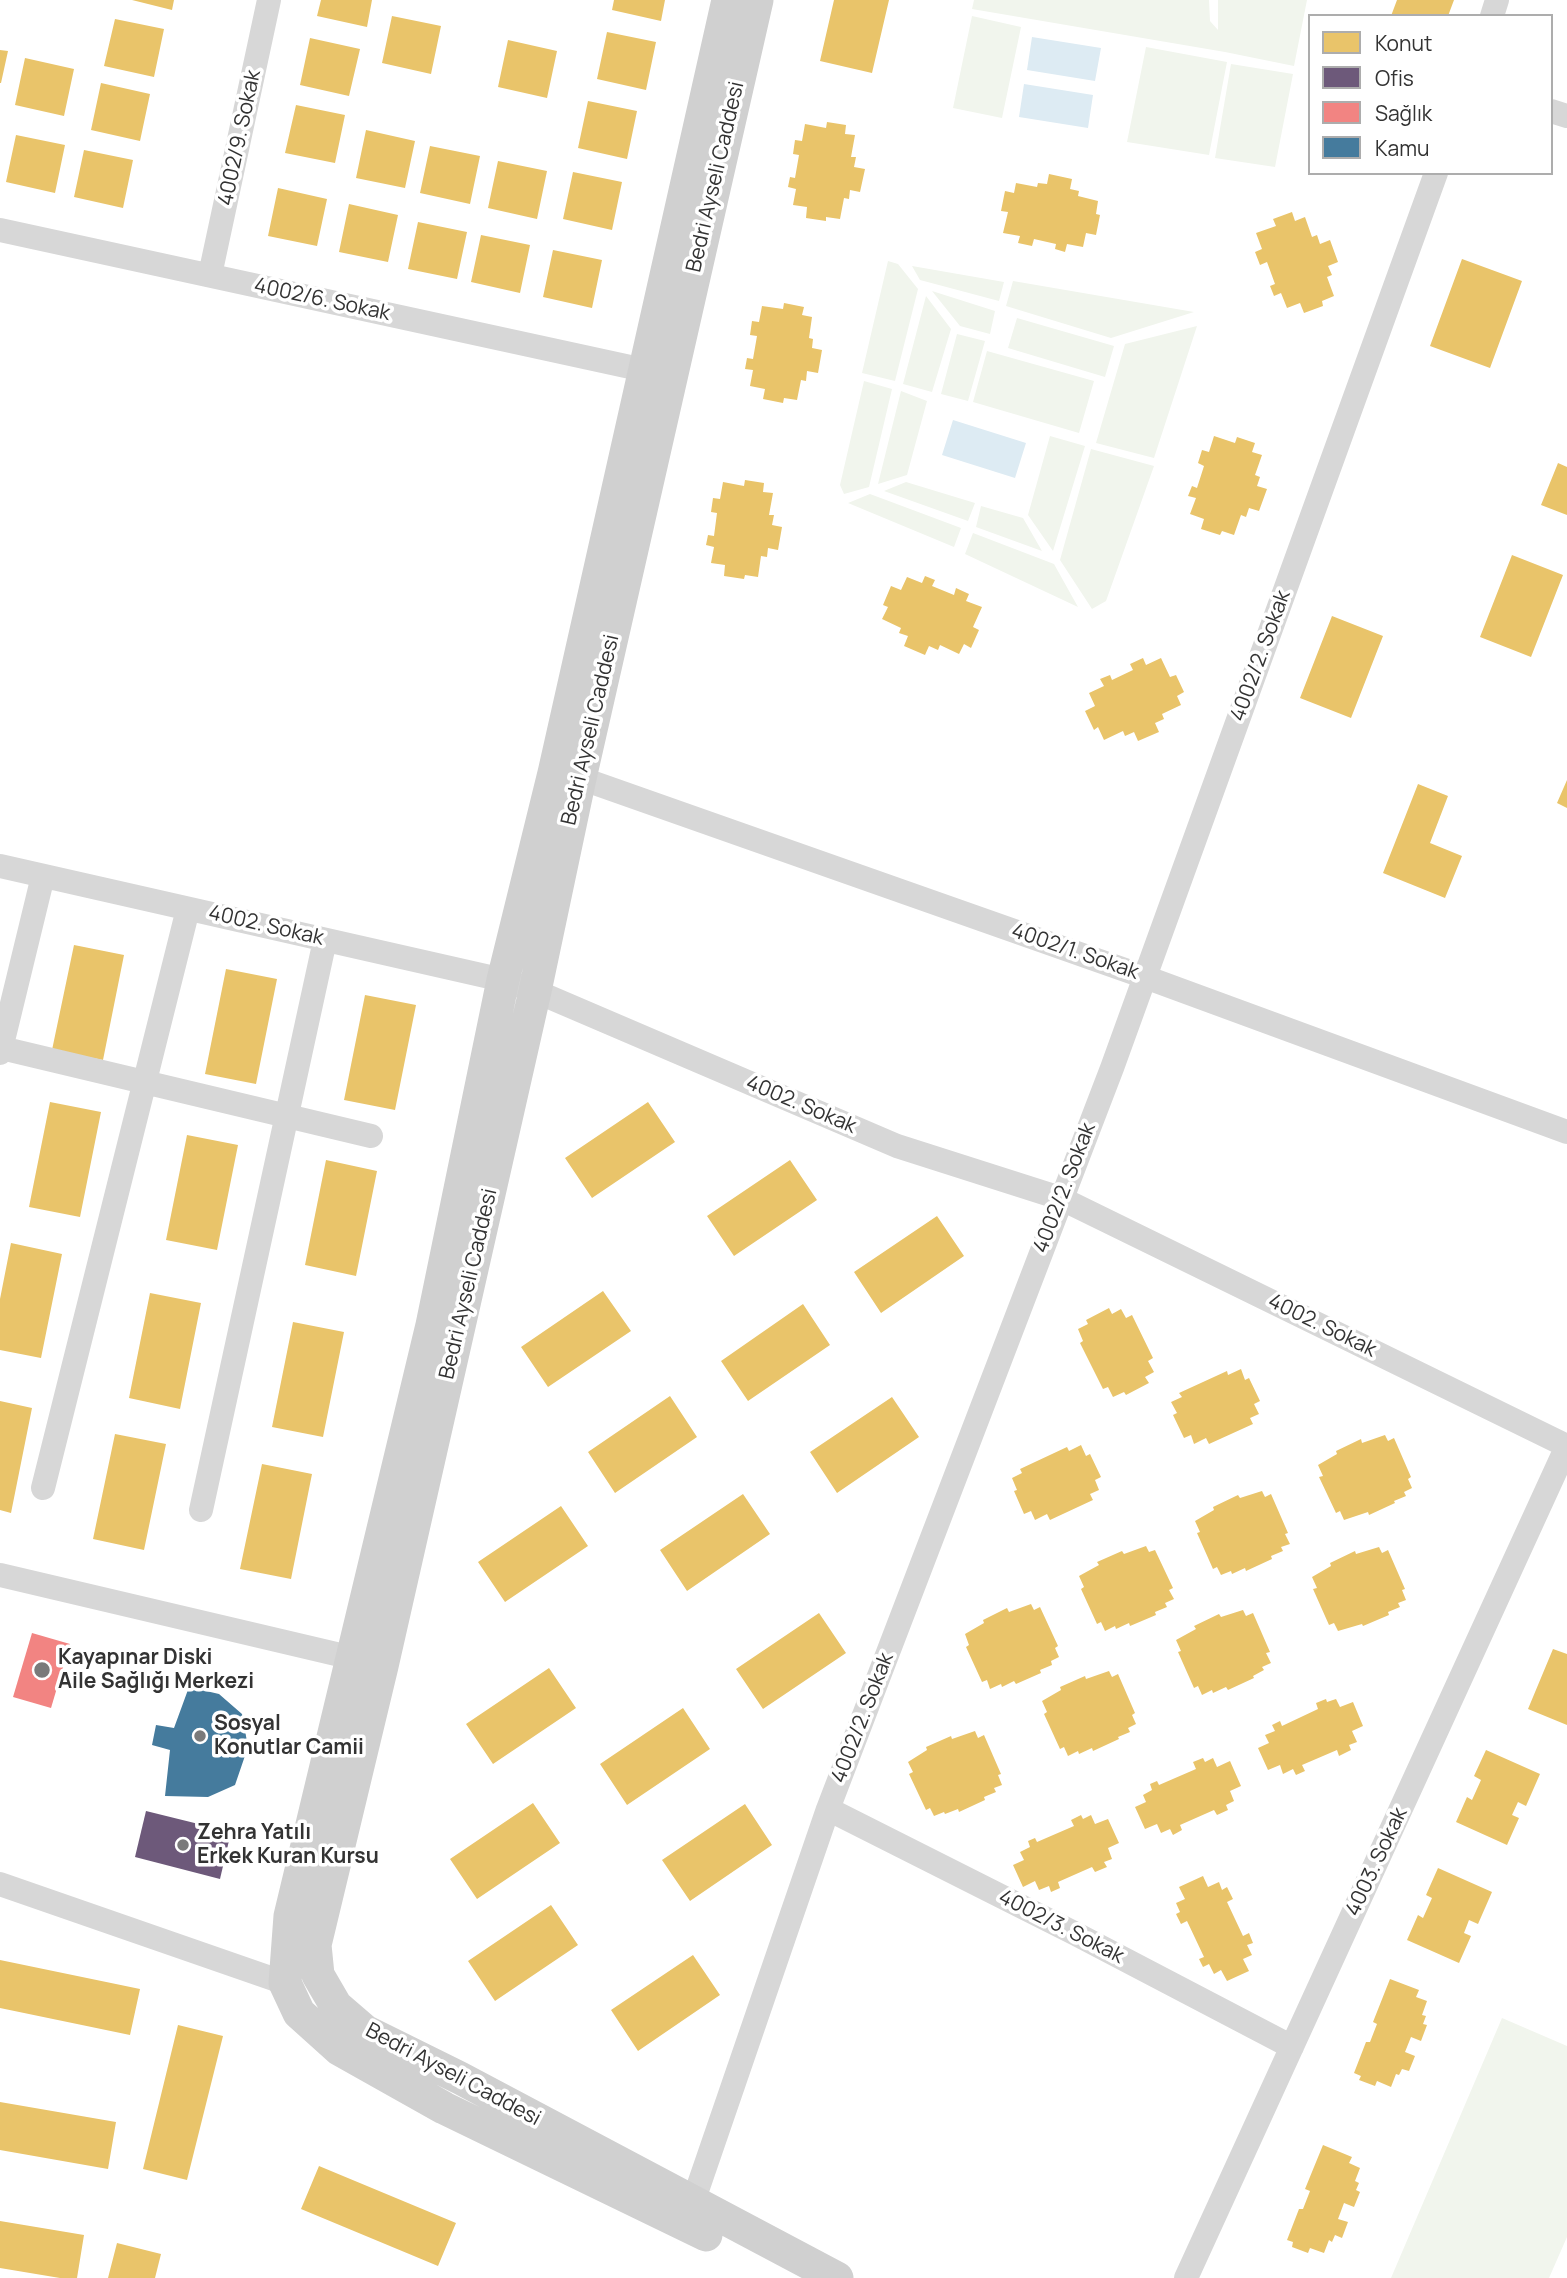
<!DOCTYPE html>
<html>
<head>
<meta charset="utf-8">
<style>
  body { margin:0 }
  #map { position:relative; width:1567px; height:2278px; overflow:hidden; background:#fff; font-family:Manrope,sans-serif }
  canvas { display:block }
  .legend { position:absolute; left:1308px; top:14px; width:245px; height:161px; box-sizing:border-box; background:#fff; border:2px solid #adadad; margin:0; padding:9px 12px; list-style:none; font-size:21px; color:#333 }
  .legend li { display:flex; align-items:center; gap:14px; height:35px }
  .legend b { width:35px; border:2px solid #adadad }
</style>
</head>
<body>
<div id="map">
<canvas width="1567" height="2278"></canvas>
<ul class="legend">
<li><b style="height:19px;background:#e9c46a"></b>Konut</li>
<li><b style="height:19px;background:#6d597a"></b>Ofis</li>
<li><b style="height:19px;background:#f28482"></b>Sağlık</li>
<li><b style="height:19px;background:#457b9d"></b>Kamu</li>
</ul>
</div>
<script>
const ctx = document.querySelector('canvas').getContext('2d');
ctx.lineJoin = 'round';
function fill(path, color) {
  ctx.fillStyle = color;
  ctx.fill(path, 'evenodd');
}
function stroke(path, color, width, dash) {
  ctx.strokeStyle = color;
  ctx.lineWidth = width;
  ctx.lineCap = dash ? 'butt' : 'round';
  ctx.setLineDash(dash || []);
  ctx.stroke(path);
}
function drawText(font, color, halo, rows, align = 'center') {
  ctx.font = font + ' Manrope,sans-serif';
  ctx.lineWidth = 7;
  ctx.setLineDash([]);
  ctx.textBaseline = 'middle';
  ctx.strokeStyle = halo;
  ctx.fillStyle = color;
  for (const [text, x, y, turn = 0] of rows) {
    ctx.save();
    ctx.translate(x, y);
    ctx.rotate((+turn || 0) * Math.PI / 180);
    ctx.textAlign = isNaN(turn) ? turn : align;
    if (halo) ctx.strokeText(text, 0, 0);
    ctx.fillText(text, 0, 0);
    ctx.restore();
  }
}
fill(new Path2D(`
  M974 0H1209L1210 21 1218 30V0H1307L1294 66 1225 52 972 9Z
  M972 16 1021 27 1002 118 953 108Z
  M1146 47 1227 62 1209 155 1127 142Z
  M1231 64 1293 74 1275 167 1215 158Z
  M888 261 898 264 918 289 895 381 862 373Z
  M912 266 1004 282 999 301 920 280Z
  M1013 281 1194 312 1111 338 1006 306Z
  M932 291 995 311 990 334 960 326Z
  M926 296 951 329 932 392 903 384Z
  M1017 318 1114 346 1105 377 1008 348Z
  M1197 326 1154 458 1096 443 1125 344Z
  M957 334 985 341 968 401 941 394Z
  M987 351 1094 381 1079 433 973 402Z
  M864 381 892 389 869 487 844 494 840 485Z
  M901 391 927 401 907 475 878 484Z
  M1050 436 1085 446 1053 551 1028 515Z
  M1091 449 1154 466 1106 601 1092 609 1060 560Z
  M906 482 975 503 968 521 884 491Z
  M870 494 961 528 954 547 848 503Z
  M981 506 1023 518 1042 551 976 527Z
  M973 533 1054 564 1078 607 965 554Z
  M1502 2018 1567 2046V2237L1549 2278H1391Z`), '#f1f5ed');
fill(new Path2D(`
  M1032 37 1101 48 1095 81 1027 70Z
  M1024 84 1093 95 1088 128 1019 117Z
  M953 420 1026 443 1015 478 942 455Z`), '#ddebf3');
fill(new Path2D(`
  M132 0H174L172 10Z
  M321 0H372L367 27 317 16Z
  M614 0H665L661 21 612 10Z
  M834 0H889L872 73 820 61Z
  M1397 0H1454L1448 16H1391Z
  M392 16 441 26 431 74 382 63Z
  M115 19 164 29 154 77 104 66Z
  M607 32 656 42 646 90 597 79Z
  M310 38 360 49 349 96 300 85Z
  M508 40 557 51 547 98 498 87Z
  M0 50 8 51 1 83H0Z
  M25 58 74 69 64 116 15 105Z
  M101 83 150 94 140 141 91 130Z
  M588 101 637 111 627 159 578 148Z
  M296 105 345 115 335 163 285 153Z
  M827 122 846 125 845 134 855 135 851 157H856L854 167 865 169 860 192 850 190 849 199 844 198 840 219 826 217V221L806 218 807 207 793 205 796 189 788 187 790 177 795 178 799 155 793 154 795 140 802 141 805 124 826 128Z
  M366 130 415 141 405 188 356 178Z
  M16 135 65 145 55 193 6 182Z
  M430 146 480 156 470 204 420 193Z
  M84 150 133 160 123 208 74 197Z
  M498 161 547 171 537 219 488 208Z
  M573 172 622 182 612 230 563 219Z
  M1049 174 1072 179 1070 189 1079 191 1078 196 1098 201 1096 214 1100 215 1096 235 1086 233 1083 247 1067 244 1065 252 1055 249 1056 244 1034 239 1032 246 1018 243 1020 236 1003 233 1008 212 1001 211 1005 191 1014 193 1016 183 1037 187 1038 183 1047 184Z
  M278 188 327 199 317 246 268 236Z
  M349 204 398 215 388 262 339 252Z
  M1292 212 1295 221 1305 217 1312 237 1317 235 1320 244 1330 240 1338 262 1328 266 1332 275 1327 277 1334 296 1322 301 1323 306 1304 313 1300 303 1287 308 1281 293 1274 296 1270 286 1275 284 1267 262 1260 265 1255 252 1262 249 1256 233 1276 226 1273 219Z
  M418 222 467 232 457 279 408 269Z
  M481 235 530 245 520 293 471 282Z
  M553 250 602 260 592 308 543 297Z
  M1462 259 1522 281 1490 368 1430 346Z
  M784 303 804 307 802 315 812 317 809 338 813 339 812 348 822 350 818 373 807 371 806 381 801 380 797 400 784 398 783 403 763 399 765 389 750 386 753 370 745 369 747 358 753 359 757 336 750 335 752 321 759 322 762 306 783 309Z
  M1214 436 1235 443 1237 437 1255 443 1252 452 1262 455 1255 475 1260 477 1257 486 1267 489 1259 511 1249 508 1246 517 1241 515 1234 535 1222 531 1220 535 1201 529 1204 519 1190 514 1196 498 1188 496 1192 486 1197 488 1204 466 1198 463 1202 450 1209 452Z
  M1558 463 1567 467V515L1541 505Z
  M745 480 764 483 763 492 773 493 769 515H774L772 525 782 527 778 550 768 548 767 557 761 556 758 577 745 575 744 579 724 576 725 565 711 563 714 547 706 545 708 535 714 536 717 513 711 512 713 498 720 499 723 482 744 486Z
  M1512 555 1563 575 1531 657 1480 637Z
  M925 576 935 580 932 586 954 595 956 588 969 594 966 601 982 607 973 627 979 630 971 648 964 644 959 654 940 645 938 650 929 646 925 655 904 646 908 636 899 633 901 628 882 619 888 607 883 605 891 586 901 590 907 577 922 583Z
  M1332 616 1383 636 1351 718 1300 698Z
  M1143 658 1146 665 1161 658 1170 677 1176 675 1184 692 1177 696 1181 705 1162 714 1164 719 1155 723 1159 732 1138 741 1134 732 1125 736 1123 731 1104 740 1098 727 1094 730 1085 711 1095 706 1089 693 1104 686 1100 679 1110 675 1112 680 1133 670 1130 664Z
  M1567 780V808L1557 803Z
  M1418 784 1448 796 1430 843 1462 856 1445 898 1383 873Z
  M74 945 124 955 103 1060 52 1050Z
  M226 969 277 979 256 1084 205 1074Z
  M365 995 416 1005 395 1110 344 1100Z
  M50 1102 101 1112 80 1217 29 1207Z
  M648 1102 675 1142 592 1198 565 1158Z
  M187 1135 238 1145 217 1250 166 1240Z
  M326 1160 377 1171 356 1276 305 1265Z
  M790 1160 817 1200 734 1256 707 1216Z
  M937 1216 964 1256 881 1313 854 1272Z
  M11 1243 62 1254 41 1358 0 1350V1299Z
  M603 1291 631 1331 548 1387 521 1347Z
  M150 1293 201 1303 180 1409 129 1398Z
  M803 1304 830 1345 748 1401 721 1361Z
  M1109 1308 1112 1314 1121 1309 1126 1318 1132 1315 1153 1358 1148 1361 1154 1372 1145 1377 1149 1383 1126 1395 1124 1392 1113 1397 1108 1387 1103 1389 1080 1343 1083 1341 1078 1329 1088 1324 1086 1320Z
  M293 1322 344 1332 323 1437 272 1427Z
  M1241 1369 1245 1380 1249 1378 1260 1401 1254 1404 1259 1414 1250 1418 1253 1424 1209 1444 1206 1438 1194 1444 1191 1435 1184 1438 1173 1415 1177 1413 1171 1402 1182 1397 1179 1393 1227 1371 1228 1375Z
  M670 1396 697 1437 615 1493 588 1452Z
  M892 1397 919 1437 837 1493 810 1452Z
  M0 1401 32 1408 11 1513 0 1510Z
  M115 1434 166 1444 144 1550 93 1539Z
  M1385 1435 1388 1441 1394 1438 1411 1477 1408 1479 1412 1488 1404 1492 1406 1496 1394 1501 1395 1503 1369 1515 1368 1512 1344 1520 1340 1511 1336 1513 1319 1477 1323 1476 1318 1465 1337 1454 1336 1451 1361 1439 1362 1443Z
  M1081 1445 1086 1456 1090 1454 1101 1477 1095 1480 1099 1490 1090 1494 1093 1500 1050 1520 1047 1514 1035 1520 1031 1511 1024 1514 1014 1491 1017 1490 1012 1478 1022 1473 1020 1469 1067 1447 1069 1451Z
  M262 1464 312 1474 291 1579 240 1569Z
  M1262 1491 1265 1497 1271 1494 1288 1533 1285 1534 1290 1544 1281 1547 1283 1551 1271 1556 1272 1559 1246 1571 1245 1568 1232 1574 1231 1571 1221 1575 1217 1567 1213 1569 1197 1533 1200 1532 1195 1521 1214 1510 1213 1507 1238 1495 1240 1498Z
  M743 1494 770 1534 687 1591 660 1550Z
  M561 1506 588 1546 505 1602 478 1562Z
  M1146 1546 1149 1552 1155 1550 1173 1588 1169 1590 1174 1599 1165 1603 1167 1607 1155 1612 1156 1615 1130 1626 1129 1623 1116 1629 1115 1626 1105 1631 1101 1622 1097 1624 1081 1589 1084 1587 1079 1576 1099 1565 1097 1562 1122 1551 1124 1554Z
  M1379 1547 1382 1553 1388 1550 1405 1589 1402 1590 1406 1600 1398 1603 1400 1607 1388 1612 1389 1615 1363 1626 1362 1624 1338 1631 1334 1623 1329 1625 1313 1589 1317 1588 1312 1577 1331 1566 1330 1563 1355 1551 1356 1554Z
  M1031 1604 1034 1610 1040 1607 1058 1646 1055 1648 1059 1657 1051 1661 1052 1665 1040 1670 1041 1673 1016 1684 1014 1681 1002 1687 1001 1684 990 1689 987 1680 982 1682 966 1647 969 1645 965 1634 984 1623 983 1620 1007 1608 1009 1612Z
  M1243 1610 1246 1616 1253 1613 1270 1652 1266 1653 1271 1663 1262 1667 1264 1670 1253 1676 1254 1678 1228 1690 1226 1687 1213 1693 1212 1690 1202 1695 1198 1686 1194 1688 1178 1652 1181 1651 1176 1640 1196 1629 1194 1626 1219 1614 1221 1617Z
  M819 1613 846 1653 763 1709 736 1669Z
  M1553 1649 1567 1654V1725L1528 1709Z
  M549 1668 576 1708 493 1764 466 1724Z
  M1109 1671 1112 1677 1118 1674 1135 1713 1132 1715 1136 1724 1128 1728 1130 1732 1118 1737 1119 1739 1093 1751 1092 1748 1079 1754 1078 1751 1068 1756 1064 1747 1060 1749 1044 1714 1047 1712 1042 1701 1061 1690 1060 1687 1085 1676 1086 1679Z
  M1326 1699 1327 1702 1336 1699 1340 1707 1353 1702 1363 1726 1352 1731 1357 1742 1349 1745 1351 1750 1339 1756 1337 1750 1302 1765 1305 1771 1296 1775 1293 1769 1283 1774 1280 1765 1268 1770 1258 1748 1269 1743 1265 1735 1275 1731 1272 1725 1280 1721 1282 1726 1318 1709 1316 1703Z
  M683 1708 710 1749 627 1805 600 1764Z
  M975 1731 978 1738 984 1735 1001 1774 998 1775 1002 1785 994 1788 996 1792 984 1797 985 1800 959 1812 958 1809 945 1814 944 1812 934 1816 930 1808 926 1810 909 1774 913 1772 908 1762 927 1750 926 1747 951 1736 952 1739Z
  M1486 1750 1540 1774 1526 1806 1518 1802 1512 1815 1519 1818 1507 1845 1456 1822 1467 1797 1472 1800 1481 1780 1474 1776Z
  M1203 1758 1205 1762 1213 1758 1217 1767 1230 1761 1241 1786 1230 1791 1234 1801 1226 1805 1228 1810 1217 1815 1214 1810 1180 1825 1182 1830 1173 1835 1170 1829 1161 1833 1157 1824 1145 1829 1135 1807 1146 1802 1143 1795 1152 1790 1150 1784 1157 1781 1159 1785 1196 1769 1193 1762Z
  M533 1803 560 1843 477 1899 450 1859Z
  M745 1804 772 1845 690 1901 662 1860Z
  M1081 1815 1083 1819 1091 1815 1095 1824 1108 1819 1119 1843 1108 1848 1112 1859 1104 1862 1107 1867 1095 1872 1092 1867 1058 1882 1060 1888 1051 1892 1049 1886 1039 1890 1035 1881 1023 1887 1013 1865 1024 1860 1020 1852 1030 1847 1028 1841 1035 1838 1037 1842 1074 1826 1071 1820Z
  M1438 1868 1492 1892 1478 1924 1469 1920 1464 1933 1471 1936 1459 1963 1407 1940 1418 1915 1423 1918 1432 1898 1426 1895Z
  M1203 1876 1208 1887 1219 1882 1222 1890 1227 1887 1233 1899 1227 1902 1243 1936 1249 1933 1253 1943 1247 1945 1252 1955 1243 1959 1249 1971 1227 1981 1221 1970 1214 1974 1209 1964 1203 1967 1199 1959 1204 1957 1187 1921 1181 1924 1176 1914 1180 1912 1176 1903 1185 1899 1179 1887Z
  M551 1905 578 1945 495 2001 468 1961Z
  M693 1955 720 1995 638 2051 611 2010Z
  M0 1960 140 1989 130 2035 0 2008Z
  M1390 1979 1419 1990 1416 1997 1427 2001 1422 2015 1426 2016 1423 2024 1427 2025 1421 2041 1411 2037 1405 2052 1415 2056 1409 2071 1402 2069 1399 2075 1396 2074 1391 2087 1377 2081 1375 2086 1359 2080 1361 2076 1354 2073 1366 2042H1370L1377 2024 1373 2022Z
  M178 2025 223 2036 187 2180 143 2169Z
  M0 2102 116 2122 108 2169 0 2150Z
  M1323 2145 1352 2157 1349 2163 1360 2168 1355 2181 1359 2183 1356 2190 1360 2192 1354 2207 1344 2203 1338 2219 1348 2222 1342 2238 1335 2235 1332 2242 1329 2240 1324 2253 1310 2248 1308 2253 1292 2247 1293 2242 1287 2240 1299 2209H1303L1310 2191 1305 2189Z
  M319 2166 456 2223 438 2266 301 2209Z
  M0 2221 84 2235 77 2278H60L0 2268Z
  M117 2243 161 2254 155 2278H108Z`), '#e9c46a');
fill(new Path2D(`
  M146 1811 231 1832 220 1879 135 1857Z`), '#6d597a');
fill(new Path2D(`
  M32 1633 70 1644 51 1708 13 1697Z`), '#f28482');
fill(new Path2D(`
  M189 1687 219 1694 242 1714 248 1747 235 1785 208 1797 165 1796 170 1750 152 1745 156 1725 174 1728Z`), '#457b9d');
stroke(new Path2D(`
  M1492 16 1497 0
  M1551 111 1567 116
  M0 230 644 370
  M210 275 269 0
  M580 778 1145 977 1567 1132
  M0 866 503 980 535 991 897 1146 1060 1198 1567 1446
  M1 1048 371 1136
  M0 1053 43 876
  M43 1488 188 909
  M201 1510 325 940
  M0 1575 353 1658
  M828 1809 1076 1934 1292 2047
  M0 1884 285 1983
  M693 2202 828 1809 1112 1068 1436 173
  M1186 2278 1567 1446`), '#d7d7d7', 24);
stroke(new Path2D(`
  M757 0 580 778 535 991 382 1666 315 1945 318 1975 336 2006 365 2031 460 2078 837 2278
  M706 2235 444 2108 339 2049 299 2013 285 1983 290 1916 432 1325 503 980 554 773 728 0`), '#d0d0d0', 33);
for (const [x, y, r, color] of [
  [42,1670,9,"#7a7a7a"],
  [200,1736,7,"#7a7a7a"],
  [183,1845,7,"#7a7a7a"]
]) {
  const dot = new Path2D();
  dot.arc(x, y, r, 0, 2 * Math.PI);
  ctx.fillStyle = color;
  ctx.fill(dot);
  stroke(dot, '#fff', 2.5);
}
drawText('21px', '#333', '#fff', [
  ["4002/9. Sokak",240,138,-78],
  ["Bedri Ayseli Caddesi",716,177,-77],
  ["4002/6. Sokak",322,300,12],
  ["4002/2. Sokak",1261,656,-70],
  ["Bedri Ayseli Caddesi",591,730,-77],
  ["4002. Sokak",266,926,13],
  ["4002/1. Sokak",1075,952,19],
  ["4002. Sokak",801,1105,23],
  ["4002/2. Sokak",1065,1188,-69],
  ["Bedri Ayseli Caddesi",469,1284,-77],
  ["4002. Sokak",1322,1326,26],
  ["4002/2. Sokak",863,1718,-69],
  ["4003. Sokak",1377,1862,-65],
  ["4002/3. Sokak",1061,1927,27],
  ["Bedri Ayseli Caddesi",453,2075,28]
]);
drawText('bold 21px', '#333', '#fff', [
  ["Kayapınar Diski",58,1658],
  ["Aile Sağlığı Merkezi",58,1682],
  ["Sosyal",214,1724],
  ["Konutlar Camii",214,1748],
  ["Zehra Yatılı",197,1833],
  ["Erkek Kuran Kursu",197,1857]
], 'left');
</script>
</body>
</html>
